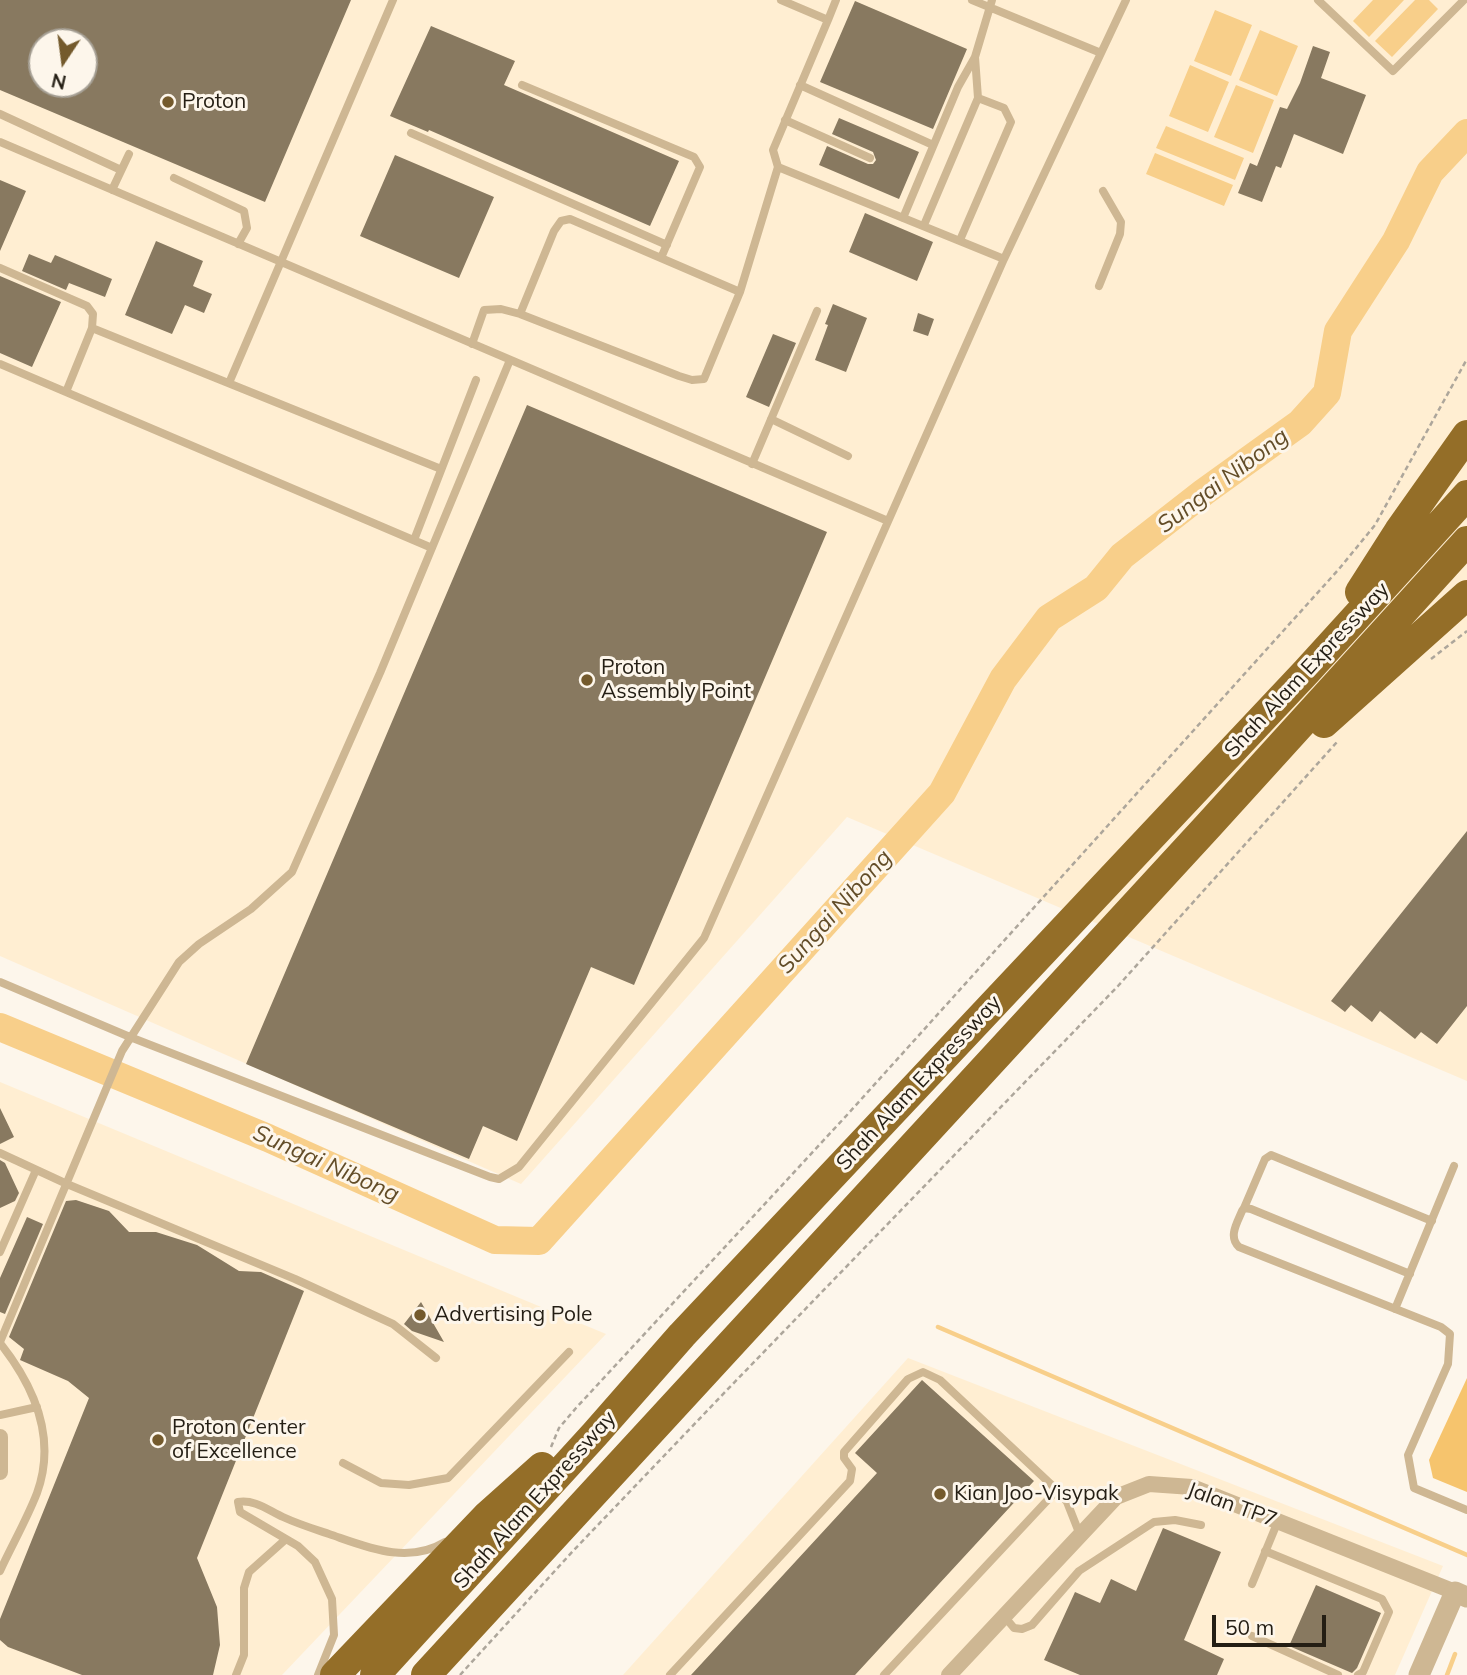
<!DOCTYPE html>
<html>
<head>
<meta charset="utf-8">
<style>
  body { margin:0 }
  #map { position:relative; width:1467px; height:1675px; overflow:hidden; background:#fdf6eb; font-family:Mulish,sans-serif }
  canvas { display:block }
  .north { position:absolute; left:28px; top:28px; width:70px; height:70px; box-sizing:border-box; background:#fdf6eb; border:2px solid #a6a095; border-radius:50%; rotate:193deg; font-size:19px; font-weight:700; line-height:28px; text-align:center; color:#241e14 }
  .north::after { content:''; display:block; margin:auto; width:24px; height:32px; background:#745a2c; clip-path:polygon(50% 0,100% 100%,50% 72%,0 100%) }
  .scale { position:absolute; left:1212px; top:1615px; width:114px; height:32px; box-sizing:border-box; border:4px solid #241e14; border-top:0; padding-left:9px; font-size:21px; line-height:24px; white-space:nowrap; color:#241e14; -webkit-text-stroke:5px #fdf6eb; paint-order:stroke }
</style>
</head>
<body>
<div id="map">
<canvas width="1467" height="1675"></canvas>
<div class="north">N</div>
<div class="scale">50 m</div>
</div>
<script>
const ctx = document.querySelector('canvas').getContext('2d');
ctx.lineJoin = 'round';
function fill(path, color) {
  ctx.fillStyle = color;
  ctx.fill(path, 'evenodd');
}
function stroke(path, color, width, dash) {
  ctx.strokeStyle = color;
  ctx.lineWidth = width;
  ctx.lineCap = dash ? 'butt' : 'round';
  ctx.setLineDash(dash || []);
  ctx.stroke(path);
}
function drawText(font, color, halo, rows, align = 'center') {
  ctx.font = font + ' Mulish,sans-serif';
  ctx.lineWidth = 6;
  ctx.setLineDash([]);
  ctx.textBaseline = 'middle';
  ctx.strokeStyle = halo;
  ctx.fillStyle = color;
  for (const [text, x, y, turn = 0] of rows) {
    ctx.save();
    ctx.translate(x, y);
    ctx.rotate((+turn || 0) * Math.PI / 180);
    ctx.textAlign = isNaN(turn) ? turn : align;
    if (halo) ctx.strokeText(text, 0, 0);
    ctx.fillText(text, 0, 0);
    ctx.restore();
  }
}
fill(new Path2D(`
  M0 0H1467V1081L847 817 521 1184 0 956ZM42 42H84V84H42Z
  M0 1082 606 1334 282 1675H0Z
  M908 1358 1443 1566 1395 1675H623Z`), '#ffeed2');
fill(new Path2D(`
  M1467 1378V1492L1433 1478 1429 1460Z`), '#f6c46d');
fill(new Path2D(`
  M1373 0H1404L1369 37 1353 21Z
  M1415 0H1429L1438 9 1392 57 1375 41Z
  M1215 10 1252 25 1231 76 1194 61Z
  M1260 30 1298 46 1277 96 1239 80Z
  M1190 65 1229 82 1208 132 1169 116Z
  M1236 85 1274 100 1253 153 1214 137Z
  M1166 126 1244 158 1235 180 1156 148Z
  M1155 153 1233 185 1224 206 1146 174Z`), '#f8cf8a');
stroke(new Path2D(`
  M938 1327 1467 1555
  M1447 1675 1455 1654`), '#f8cf8a', 4.5);
stroke(new Path2D(`
  M0 1027 268 1138 495 1240 539 1241 942 793 1003 679 1049 618 1096 588 1122 556 1204 492 1300 423 1327 393 1338 331 1396 241 1430 172 1467 133`), '#f8cf8a', 28);
fill(new Path2D(`
  M0 0H351L265 202 0 90ZM42 42H84V84H42Z
  M855 1 967 49 933 129 820 82Z
  M431 26 515 61 504 85 679 161 650 226 429 130 428 132 390 116Z
  M1313 46 1330 52 1321 78 1366 95 1343 154 1294 134 1281 168 1276 166 1262 202 1238 193 1250 163 1257 166 1280 107 1287 109 1300 83Z
  M839 118 919 152 899 199 819 165 827 146 868 164H873L876 160 873 152 832 134Z
  M395 155 494 197 459 278 360 236Z
  M0 180 26 191 0 251Z
  M865 213 933 242 917 281 849 252Z
  M156 241 203 261 193 286 212 294 204 313 185 305 172 334 125 315Z
  M29 254 51 263 55 255 112 279 105 297 69 283 66 290 22 271Z
  M0 276 61 302 32 367 0 353Z
  M833 304 867 318 846 372 815 360 828 325 825 324Z
  M918 313 934 319 928 336 913 331Z
  M773 334 796 343 769 407 746 397Z
  M527 405 827 532 634 985 591 967 517 1141 483 1126 469 1159 246 1064Z
  M1467 831V1006L1437 1044 1421 1032 1415 1039 1380 1011 1372 1022 1351 1005 1345 1012 1331 1001Z
  M0 1108 14 1137 0 1144Z
  M0 1160 5 1163 19 1193 15 1201 0 1208Z
  M76 1200 109 1211 129 1232H156L197 1245 239 1271 261 1272 304 1291 197 1558 217 1607 220 1645 213 1675H82L8 1647 0 1640V1619L89 1398 68 1381 20 1360 24 1349 9 1337 66 1201Z
  M27 1217 43 1224 5 1314 0 1312V1278Z
  M421 1302 444 1342 412 1331 404 1324Z
  M922 1380 1034 1481 855 1675H691L877 1473 855 1453Z
  M1163 1528 1221 1552 1184 1640 1224 1659 1217 1675H1080L1044 1660 1075 1592 1100 1603 1111 1579 1136 1591Z
  M1316 1585 1381 1613 1357 1668 1352 1673 1289 1646Z`), '#887960');
stroke(new Path2D(`
  M1431 659 1467 631
  M551 1447 559 1428 576 1408 847 1115 1339 569 1375 525 1467 359
  M460 1675 573 1551 727 1390 1118 986 1337 742`), '#ada69b', 2.5, [5, 3.5]);
stroke(new Path2D(`
  M781 0 828 20 773 150 778 167 1004 259
  M972 0 1101 53
  M1318 0 1393 71 1464 0
  M828 20 836 0
  M522 85 694 157 700 167 661 258
  M800 85 933 145
  M0 114 121 170
  M785 120 870 158
  M411 133 667 245
  M0 142 888 521
  M174 178 244 211 247 228 238 244
  M112 190 129 154
  M903 218 958 87 975 57 992 0
  M924 225 978 98 975 57
  M960 240 1011 122 1004 108 978 98
  M0 268 87 306 93 314 92 328 66 392
  M1099 286 1120 234 1121 222 1103 191
  M520 314 554 231 561 221 570 219 740 292
  M92 328 441 469
  M472 344 484 310 501 309 520 314 679 376 692 380 704 379 740 292 778 167
  M0 364 432 548
  M229 383 393 0
  M771 419 848 456
  M752 464 817 311
  M414 540 476 380
  M0 982 130 1037 490 1177 499 1179 519 1167 704 938 1004 259 1126 0
  M0 1153 67 1184 295 1279 393 1324 436 1358
  M1244 1208 1265 1159 1271 1155 1432 1221
  M0 1252 36 1170
  M1410 1274 1251 1209 1244 1208 1242 1211C1237 1223 1228 1237 1239 1247L1441 1327 1450 1334 1448 1364 1408 1455 1414 1488 1467 1510
  M1395 1309 1454 1166
  M0 1342 122 1051 179 962 199 944 251 909 292 872 380 673 510 360
  M0 1343C34 1386 57 1438 37 1493 27 1519 12 1545 0 1571
  M0 1415 37 1407
  M343 1463 381 1483 409 1485 448 1478 569 1352
  M1265 1551 1382 1599 1389 1612 1363 1672 1358 1675
  M1252 1584 1278 1521
  M1004 1616 1014 1628 1022 1629 1032 1625 1079 1571 1154 1522 1175 1520 1201 1525
  M1252 1636 1338 1675
  M236 1675 244 1655V1588L249 1572 286 1539
  M318 1675 334 1635 332 1599 315 1562 298 1546 240 1512 238 1502C254 1499 268 1510 283 1517 298 1524 314 1529 329 1534 367 1547 407 1565 445 1542
  M670 1675 850 1481 852 1469 844 1458V1452L908 1379 923 1372 940 1380 1057 1490 1067 1502 1080 1535
  M884 1675 1057 1490`), '#ceb793', 8);
stroke(new Path2D(`
  M0 1437V1472
  M949 1675 1116 1497 1149 1484 1192 1487 1455 1592`), '#ceb793', 16);
stroke(new Path2D(`
  M1419 1675 1455 1592 1467 1597`), '#ceb793', 21);
stroke(new Path2D(`
  M1360 592 1399 531 1467 435
  M1324 723 1467 595
  M335 1675 486 1517 542 1467
  M375 1675 595 1434 682 1335 1306 672 1467 495
  M426 1675 1208 826 1467 541`), '#946e28', 30);
for (const [x, y, r, color] of [
  [168,102,7,"#745a2c"],
  [587,680,7,"#745a2c"],
  [420,1315,7,"#745a2c"],
  [158,1440,7,"#745a2c"],
  [940,1494,7,"#745a2c"]
]) {
  const dot = new Path2D();
  dot.arc(x, y, r, 0, 2 * Math.PI);
  ctx.fillStyle = color;
  ctx.fill(dot);
  stroke(dot, '#fdf6eb', 2.5);
}
drawText('21px', '#241e14', '#fdf6eb', [
  ["Proton",182,102],
  ["Proton",601,668],
  ["Assembly Point",601,692],
  ["Advertising Pole",434,1315],
  ["Proton Center",172,1428],
  ["of Excellence",172,1452],
  ["Kian Joo-Visypak",954,1494]
], 'left');
drawText('21px', '#241e14', '#fdf6eb', [
  ["Shah Alam Expressway",1307,670,-47],
  ["Shah Alam Expressway",919,1083,-47],
  ["Shah Alam Expressway",535,1500,-48],
  ["Jalan TP7",1232,1505,20]
]);
drawText('italic 23px', '#634d28', '#fdf6eb', [
  ["Sungai Nibong",1223,481,-37],
  ["Sungai Nibong",835,912,-48],
  ["Sungai Nibong",326,1164,24]
]);
</script>
</body>
</html>
